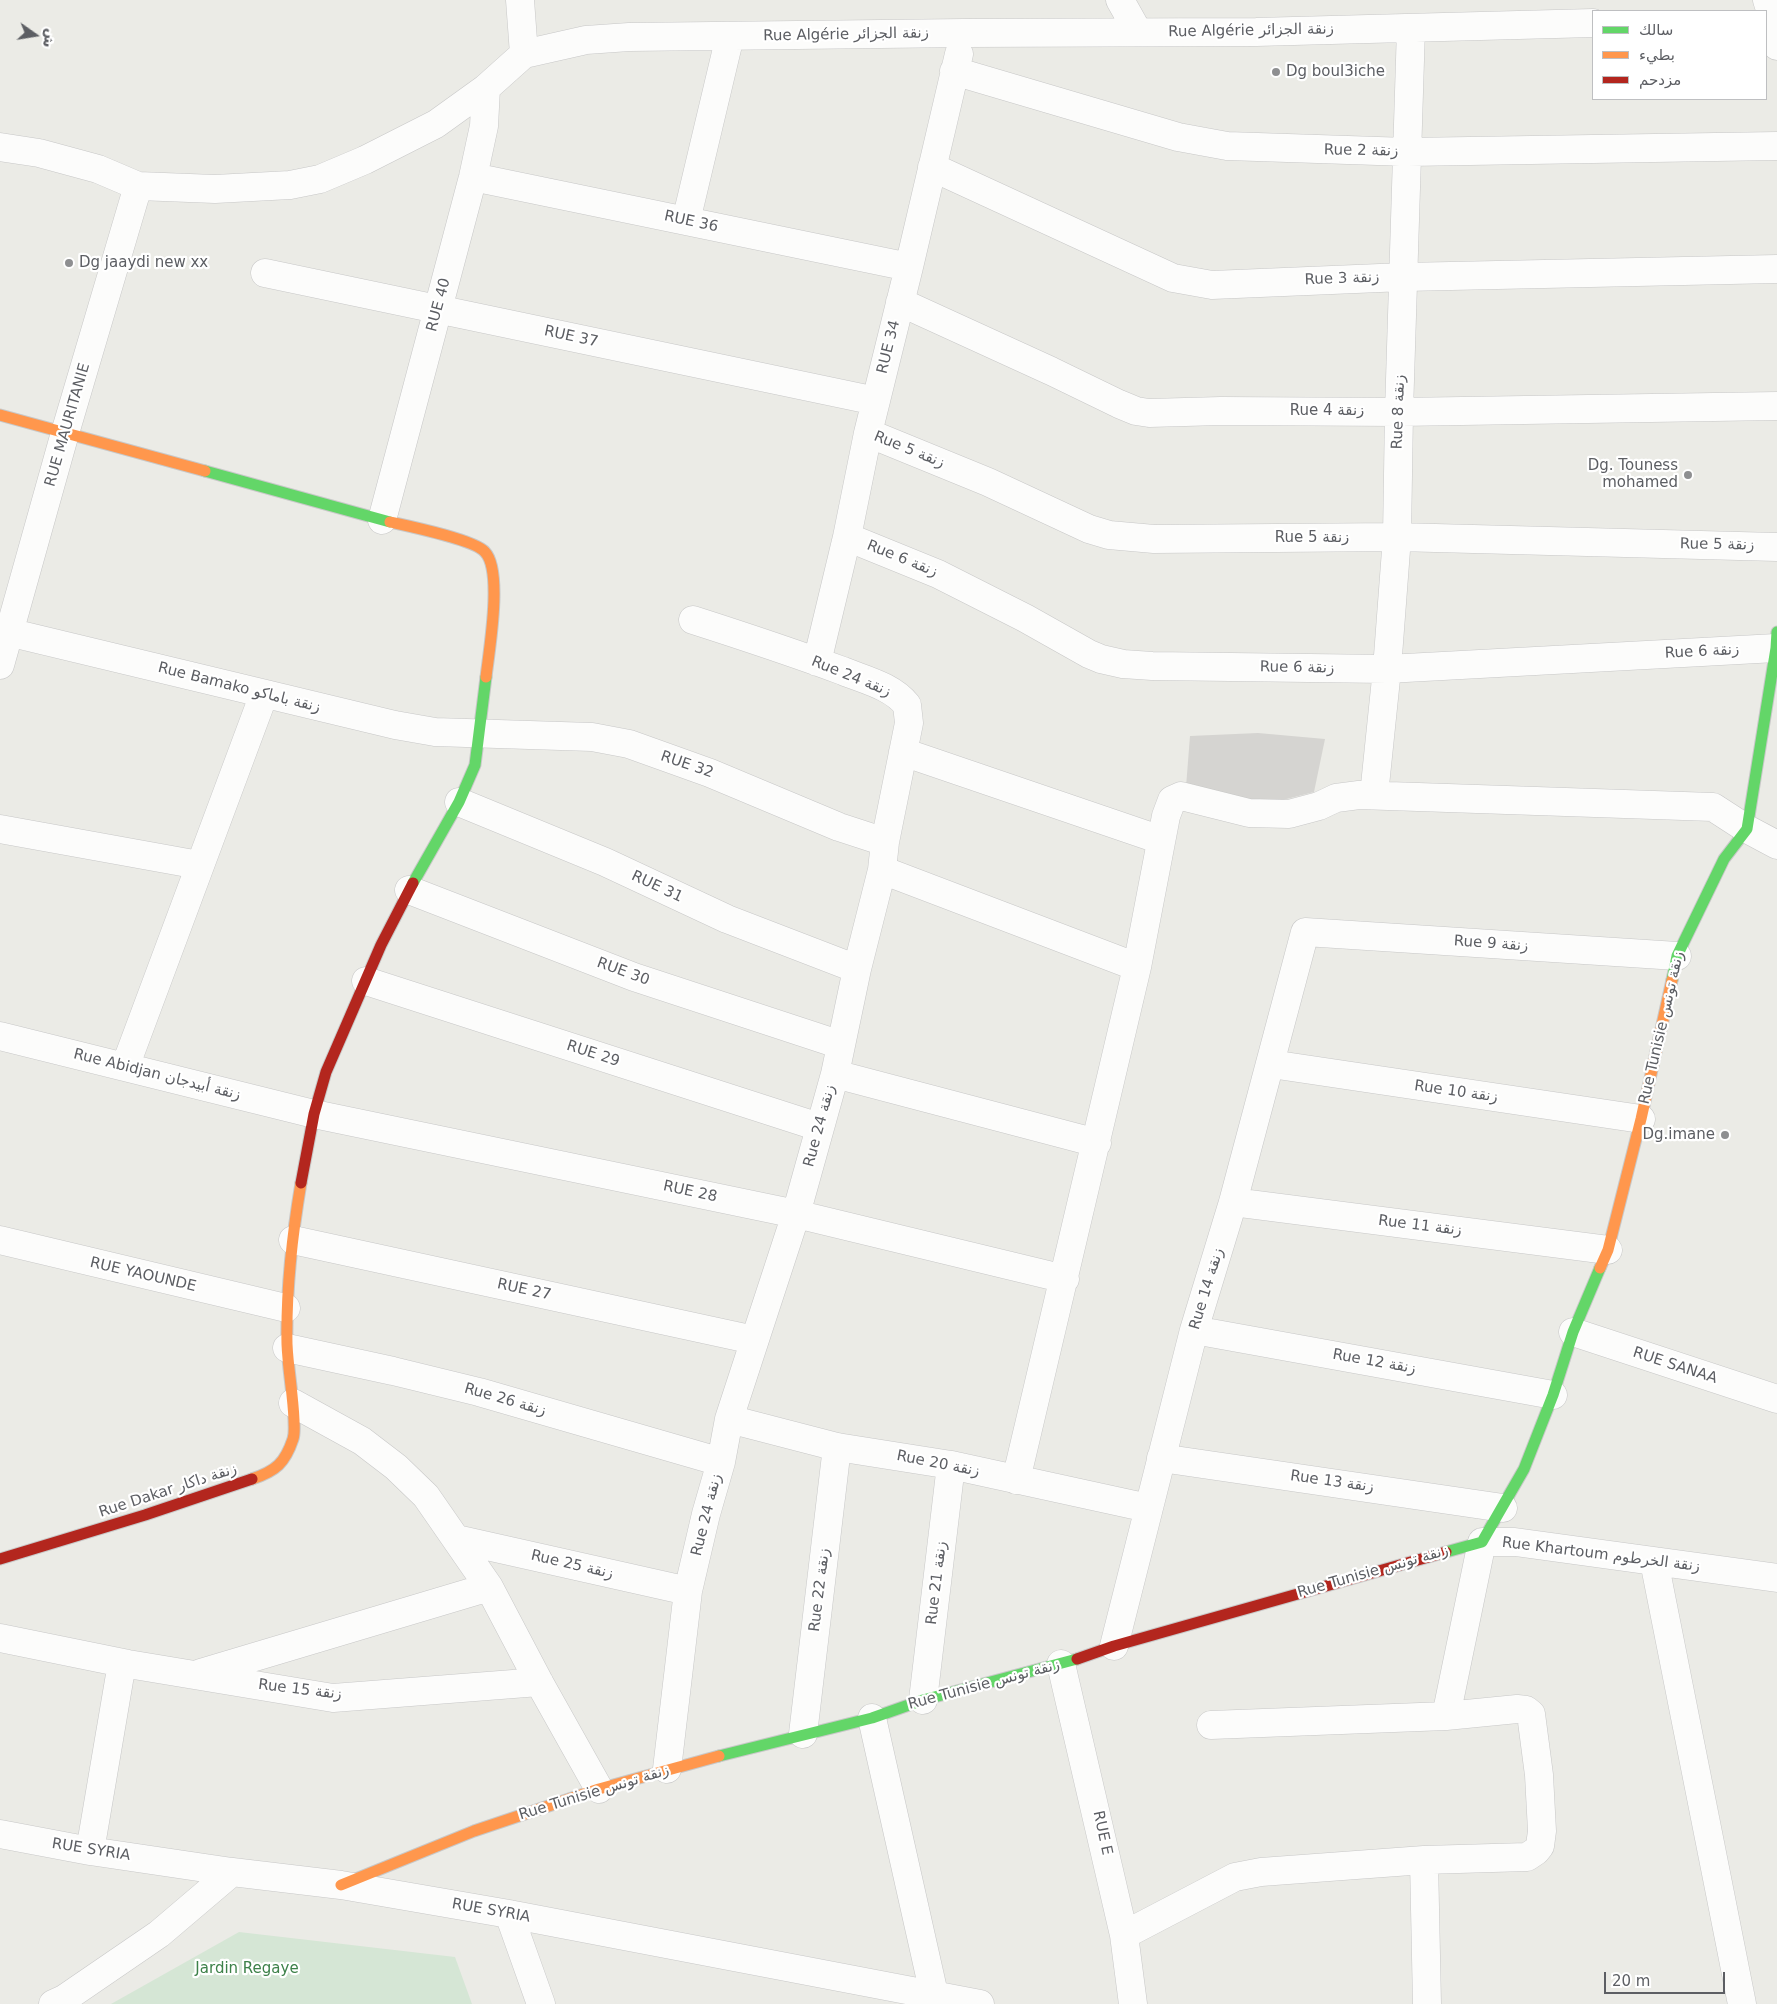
<!DOCTYPE html>
<html>
<head>
<meta charset="utf-8">
<style>
  body { margin:0 }
  #map { position:relative; width:1777px; height:2004px; overflow:hidden; background:#ebebe6; font-family:"DejaVu Sans","Noto Sans Arabic",sans-serif }
  canvas { display:block }
  .legend { position:absolute; left:1592px; top:10px; width:175px; height:90px; box-sizing:border-box; background:#fff; border:1px solid #bebfc1; margin:0; padding:6px 9px; list-style:none; font-size:15px; color:#5c5e63 }
  .legend li { display:flex; align-items:center; gap:10px; height:25px }
  .legend b { width:25px; border:1px solid #bebfc1 }
  .north { position:absolute; left:10px; top:10px; width:50px; height:50px; -webkit-text-stroke:4px #fff; paint-order:stroke; rotate:103deg; font-size:14px; font-weight:700; line-height:20px; text-align:center; color:#5c5e63 }
  .north::after { content:''; display:block; margin:auto; width:18px; height:22px; background:#5c5e63; clip-path:polygon(50% 0,100% 100%,50% 72%,0 100%) }
  .scale { position:absolute; left:1604px; top:1972px; width:121px; height:22px; box-sizing:border-box; border:2px solid #5c5e63; border-top:0; padding-left:6px; font-size:15px; line-height:18px; white-space:nowrap; color:#5c5e63; -webkit-text-stroke:4px #fff; paint-order:stroke }
</style>
</head>
<body>
<div id="map">
<canvas width="1777" height="2004"></canvas>
<ul class="legend">
<li><b style="height:6px;background:#63d668"></b>سالك</li>
<li><b style="height:6px;background:#ff974d"></b>بطيء</li>
<li><b style="height:6px;background:#b3261e"></b>مزدحم</li>
</ul>
<div class="north">ش</div>
<div class="scale">20 m</div>
</div>
<script>
const ctx = document.querySelector('canvas').getContext('2d');
ctx.lineJoin = 'round';
function fill(path, color) {
  ctx.fillStyle = color;
  ctx.fill(path, 'evenodd');
}
function stroke(path, color, width, dash) {
  ctx.strokeStyle = color;
  ctx.lineWidth = width;
  ctx.lineCap = dash ? 'butt' : 'round';
  ctx.setLineDash(dash || []);
  ctx.stroke(path);
}
function drawText(font, color, halo, rows, align = 'center') {
  ctx.font = font + ' "DejaVu Sans","Noto Sans Arabic",sans-serif';
  ctx.lineWidth = 4.5;
  ctx.setLineDash([]);
  ctx.textBaseline = 'middle';
  ctx.strokeStyle = halo;
  ctx.fillStyle = color;
  for (const [text, x, y, turn = 0] of rows) {
    ctx.save();
    ctx.translate(x, y);
    ctx.rotate((+turn || 0) * Math.PI / 180);
    ctx.textAlign = isNaN(turn) ? turn : align;
    if (halo) ctx.strokeText(text, 0, 0);
    ctx.fillText(text, 0, 0);
    ctx.restore();
  }
}
fill(new Path2D(`
  M239 1932 455 1957 472 2004H111Z`), '#d5e6d5');
fill(new Path2D(`
  M1258 733 1325 739 1314 792 1259 806 1186 787 1190 736Z`), '#d5d4d1');
const street = new Path2D(`
  M520 0 524 54
  M1120 0 1138 32
  M1767 0 1773 19 1777 46
  M954 71 1178 137 1227 146 1408 152 1777 146
  M0 147 39 153 98 169 138 186 215 189 290 185 320 179 365 160 436 124 486 88 524 54 586 40 629 37 964 33 1256 32 1593 23
  M932 167 1173 278 1212 285 1404 277 1777 269
  M473 177 909 267
  M686 221 730 36
  M265 273 876 401
  M900 302 1051 371 1119 404 1136 411 1149 413 1221 411 1399 412 1777 406
  M868 433 988 482 1089 529 1109 535 1154 539 1397 537 1777 547
  M382 520 473 177 484 126 486 88
  M847 537 938 574 1025 618 1089 654 1101 659 1123 664 1152 666 1387 669 1776 648
  M0 630 395 725 435 732 592 737 629 744 710 773 839 827 885 842
  M817 662 847 537 868 433 909 267 959 54
  M0 665 65 433 138 186
  M903 752 1161 840
  M1374 795 1387 669 1397 537 1399 412 1411 28
  M459 802 605 862 727 919 857 969
  M0 829 199 865
  M882 870 1137 967
  M409 890 634 977 841 1045
  M366 981 819 1127
  M0 1036 314 1114 796 1214 1065 1279
  M1271 1064 1641 1119
  M125 1067 264 694
  M835 1074 1097 1143
  M1233 1202 1608 1250
  M0 1240 286 1308
  M293 1240 754 1340
  M1194 1330 1553 1395
  M1573 1332 1777 1399
  M287 1348 393 1371 479 1392 721 1462
  M293 1403 362 1441 396 1467 426 1496 489 1587 539 1682 599 1789
  M729 1419 837 1447 951 1465 1148 1508
  M1161 1458 1503 1508
  M1016 1480 1137 967 1166 816 1172 800 1181 796 1249 813 1289 814 1319 806 1336 798 1359 795 1713 807 1747 829 1777 845
  M456 1539 688 1591
  M1654 1561 1742 2004
  M0 1638 128 1664 333 1698 539 1682
  M1114 1646 1194 1330 1233 1202 1305 932 1677 956
  M1061 1664 1124 1935 1133 2004
  M201 1673 489 1587
  M923 1700 951 1465
  M1446 1716 1482 1542H1515L1777 1578
  M872 1718 934 1994
  M803 1734 837 1447
  M667 1769 688 1591 706 1514 721 1462 729 1419 796 1214 835 1074 857 969 882 870 885 842 909 723 907 705C892 686 865 680 843 671 794 653 743 636 693 620
  M0 1834 90 1851 232 1872 341 1885 509 1914 980 2004
  M90 1851 122 1663
  M1424 1860 1427 2004
  M509 1914 541 2004
  M1124 1935 1235 1877 1261 1872 1424 1860 1527 1857 1536 1851 1540 1846 1542 1831 1539 1775 1531 1714 1526 1710 1517 1709 1446 1716 1211 1725
  M53 2004 64 1999 159 1934 232 1872`);
const fast = new Path2D(`
  M205 471 390 522
  M413 883 459 802 475 765 486 677
  M1672 980 1677 956 1724 859 1747 829 1776 648 1777 632
  M1446 1552 1482 1542 1524 1469 1553 1395 1573 1332 1600 1268
  M719 1756 872 1718 923 1700 1077 1659`);
const slow = new Path2D(`
  M0 415 205 471
  M390 522C408 526 475 540 485 552 503 571 489 651 486 677
  M1600 1268 1608 1250 1641 1119 1672 980
  M252 1479C276 1471 285 1463 293 1439 295 1433 294 1426 294 1420 293 1394 288 1369 287 1344 286 1291 292 1236 301 1183
  M341 1885 474 1831 599 1789 719 1756`);
const jam = new Path2D(`
  M301 1183 314 1114 326 1072 381 945 413 883
  M0 1559 145 1515 252 1479
  M1077 1659 1114 1646 1446 1552`);
stroke(street, '#c7c7c7', 29);
stroke(fast, '#c8c8c8', 13);
stroke(slow, '#c8c8c8', 13);
stroke(jam, '#c8c8c8', 13);
stroke(street, '#fcfcfb', 28);
stroke(fast, '#63d668', 11);
stroke(slow, '#ff974d', 11);
stroke(jam, '#b3261e', 11);
for (const [x, y, r, color] of [
  [1276,72,5,"#8e8f91"],
  [69,263,5,"#8e8f91"],
  [1688,475,5,"#8e8f91"],
  [1725,1135,5,"#8e8f91"]
]) {
  const dot = new Path2D();
  dot.arc(x, y, r, 0, 2 * Math.PI);
  ctx.fillStyle = color;
  ctx.fill(dot);
  stroke(dot, '#fff', 2);
}
drawText('15px', '#5c5e63', '#fff', [
  ["Rue Algérie زنقة الجزائر",1251,31,-1],
  ["Rue Algérie زنقة الجزائر",846,35,-1],
  ["Rue 2 زنقة",1361,151,1],
  ["RUE 36",691,222,12],
  ["Rue 3 زنقة",1342,279,-2],
  ["RUE 40",439,305,-75],
  ["RUE 37",571,337,12],
  ["RUE 34",889,347,-76],
  ["Rue 4 زنقة",1327,411],
  ["Rue 8 زنقة",1399,412,-88],
  ["RUE MAURITANIE",68,425,-74],
  ["Rue 5 زنقة",909,450,22],
  ["Rue 5 زنقة",1312,538],
  ["Rue 5 زنقة",1717,545,1],
  ["Rue 6 زنقة",902,559,22],
  ["Rue 6 زنقة",1702,652,-3],
  ["Rue 6 زنقة",1297,668,1],
  ["Rue 24 زنقة",851,677,22],
  ["Rue Bamako زنقة باماكو",239,688,14],
  ["RUE 32",687,765,19],
  ["RUE 31",657,887,25],
  ["Rue 9 زنقة",1491,944,4],
  ["RUE 30",623,972,20],
  ["Rue Tunisie زنقة تونس",1662,1028,-77],
  ["RUE 29",593,1054,18],
  ["Rue Abidjan زنقة أبيدجان",157,1075,14],
  ["Rue 10 زنقة",1456,1092,8],
  ["Rue 24 زنقة",820,1126,-75],
  ["RUE 28",690,1192,12],
  ["Rue 11 زنقة",1420,1226,7],
  ["RUE YAOUNDE",143,1275,13],
  ["Rue 14 زنقة",1207,1289,-73],
  ["RUE 27",524,1290,12],
  ["Rue 12 زنقة",1374,1362,10],
  ["RUE SANAA",1675,1366,18],
  ["Rue 26 زنقة",505,1400,16],
  ["Rue 20 زنقة",938,1464,11],
  ["Rue 13 زنقة",1332,1482,8],
  ["Rue Dakar زنقة داكار",168,1491,-18],
  ["Rue 24 زنقة",707,1515,-76],
  ["Rue Khartoum زنقة الخرطوم",1601,1555,7],
  ["Rue 25 زنقة",572,1565,13],
  ["Rue Tunisie زنقة تونس",1373,1572,-16],
  ["Rue 21 زنقة",937,1583,-83],
  ["Rue 22 زنقة",820,1590,-83],
  ["Rue Tunisie زنقة تونس",984,1685,-15],
  ["Rue 15 زنقة",300,1690,7],
  ["Rue Tunisie زنقة تونس",594,1793,-17],
  ["RUE E",1102,1833,78],
  ["RUE SYRIA",91,1850,9],
  ["RUE SYRIA",491,1911,10]
]);
drawText('15px', '#5c5e63', '#fff', [
  ["Dg boul3iche",1286,72],
  ["Dg jaaydi new xx",79,263],
  ["Dg. Touness",1678,466,"right"],
  ["mohamed",1678,483,"right"],
  ["Dg.imane",1715,1135,"right"]
], 'left');
drawText('15px', '#3d8149', '#fff', [
  ["Jardin Regaye",247,1969]
]);
</script>
</body>
</html>
